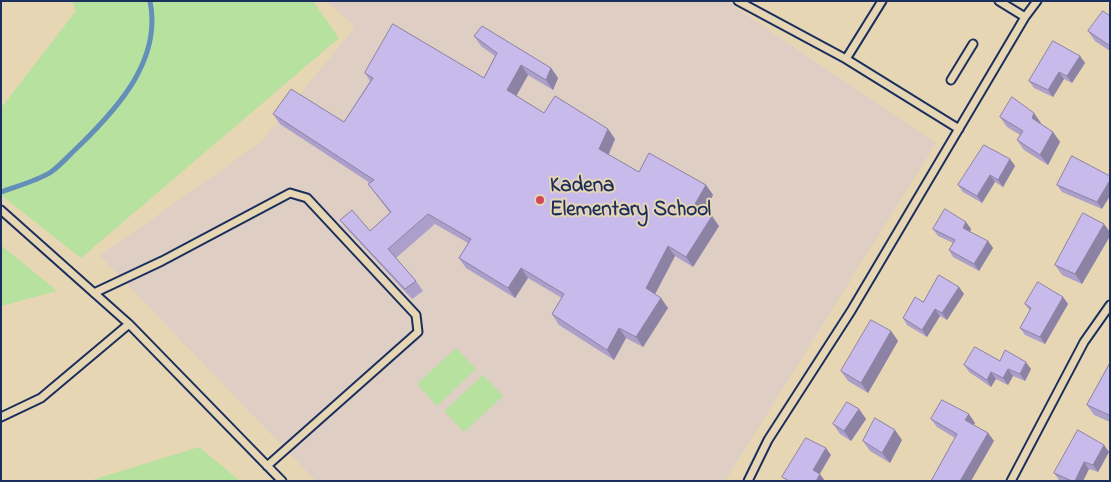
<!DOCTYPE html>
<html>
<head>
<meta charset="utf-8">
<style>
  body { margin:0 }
  #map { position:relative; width:1111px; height:482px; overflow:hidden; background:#e7d6b3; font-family:"Indie Flower",sans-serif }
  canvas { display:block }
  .frame { position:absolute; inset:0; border:2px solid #1b2f5e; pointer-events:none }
</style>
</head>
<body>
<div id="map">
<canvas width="1111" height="482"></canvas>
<div class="frame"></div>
</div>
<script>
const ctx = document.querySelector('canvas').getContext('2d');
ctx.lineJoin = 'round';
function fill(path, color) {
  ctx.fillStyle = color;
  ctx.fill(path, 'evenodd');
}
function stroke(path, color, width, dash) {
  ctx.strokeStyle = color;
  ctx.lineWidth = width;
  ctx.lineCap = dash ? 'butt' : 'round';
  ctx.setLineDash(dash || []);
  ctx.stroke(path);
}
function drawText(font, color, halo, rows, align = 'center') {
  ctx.font = font + ' "Indie Flower",sans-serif';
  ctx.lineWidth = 4;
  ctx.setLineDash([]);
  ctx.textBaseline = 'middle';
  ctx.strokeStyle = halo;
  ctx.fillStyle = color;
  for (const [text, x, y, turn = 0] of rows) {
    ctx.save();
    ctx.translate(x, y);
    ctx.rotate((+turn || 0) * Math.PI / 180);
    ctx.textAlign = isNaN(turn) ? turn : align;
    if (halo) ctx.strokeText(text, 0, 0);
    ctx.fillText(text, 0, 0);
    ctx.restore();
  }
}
fill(new Path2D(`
  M327 1H726L936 143 725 481H316L100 256 261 142 355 27Z`), '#decec4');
fill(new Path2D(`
  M72 1H313L339 38 81 258 1 195V108L76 11Z
  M1 245 57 291 1 306Z
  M456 348 476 369 437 406 417 384Z
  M483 375 503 396 464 432 444 411Z
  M199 447 240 481H89Z`), '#b7e19e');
stroke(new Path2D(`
  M1 192C17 186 37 181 51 172 61 165 70 154 79 146 118 108 162 60 150 1`), '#648fb9', 5);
const lane = new Path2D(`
  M738 1 846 59 959 129
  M999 1 1025 17
  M846 59 882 1
  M951 80 973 44
  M1 210 129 324 282 481
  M94 293 162 261 290 193 307 198 416 315 418 332 267 466
  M1 417 41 398 129 324
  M748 481 768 440 851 311 1025 17 1037 1
  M1011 481 1084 342 1110 305`);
stroke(lane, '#1b2f5e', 11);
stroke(lane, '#e7d6b3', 7);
fill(new Path2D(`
  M1110 16V51L1095 41 1088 31Z
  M474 36 551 68 558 78 553 90 528 75 516 96 544 113 608 129 615 139 609 155 639 172 706 185 713 195 704 210 719 226 693 267 675 256 655 294 668 308 643 347 626 338 614 360 559 325 552 314 562 298 528 278 515 298 466 268 459 258 468 243 435 224 396 258 416 281 423 291 412 299 348 230 340 220 370 231 390 213 368 184 370 183 280 124 273 114 344 122 370 81 365 73 484 78 495 56 481 46Z
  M1080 56 1085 63 1072 83 1064 79 1053 97 1034 88 1029 81Z
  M1000 117 1041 123V124L1053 132 1060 142 1048 165 1024 150 1017 140 1020 135 1007 127Z
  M1072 156 1102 209 1062 192 1057 185Z
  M1010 159 1015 166 1003 187 995 182 982 203 963 192 958 185Z
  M966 222 971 229 970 232 988 241 993 248 979 271 953 257 949 250 953 243 938 236 933 229Z
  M1110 232V236L1082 284 1062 275 1055 265Z
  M959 287 964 294 947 320 940 316 927 337 907 325 903 318 923 302Z
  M1063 297 1068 304 1045 344 1025 335 1020 328 1030 311 1025 304Z
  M891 331 898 341 868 393 848 381 841 371Z
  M1000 361 1031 369 1025 381 1013 376 1008 385 996 379 991 387 969 372 964 365Z
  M1110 363V422L1094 415 1087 405Z
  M859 409 866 419 851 441 840 434 833 424Z
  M931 419 975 423 973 425 988 433 994 441 955 438 937 427Z
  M902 440 890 463 870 451 863 441Z
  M1104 445 1109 452 1098 472 1089 469 1083 481H1062L1059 480 1054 473Z`), '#aca0ca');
fill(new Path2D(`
  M1080 56 1085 63 1072 83 1067 76Z
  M521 65 528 75 514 100 507 90Z
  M551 68 558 78 553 90 546 80Z
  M1059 72 1064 79 1053 97 1048 90Z
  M1034 113 1041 123 1039 128 1032 118Z
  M608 129 615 139 606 159 599 149Z
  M1053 132 1060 142 1048 165 1040 155Z
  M1010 159 1015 166 1003 187 998 180Z
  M990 175 995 182 982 203 977 196Z
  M1110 180V196L1102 209 1097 202Z
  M706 185 713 195 702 214 695 204Z
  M712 216 719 226 693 267 686 257Z
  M966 222 971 229 968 235 963 228Z
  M1104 224 1110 232V236L1082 284 1075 274Z
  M988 241 993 248 979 271 974 264Z
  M668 246 675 256 653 298 646 288Z
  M521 268 528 278 515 298 508 288Z
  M959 287 964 294 947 320 942 313Z
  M1063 297 1068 304 1045 344 1040 337Z
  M661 298 668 308 643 347 636 337Z
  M935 309 940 316 927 337 922 330Z
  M619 328 626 338 614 360 607 350Z
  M891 331 898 341 868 393 861 383Z
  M1026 362 1031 369 1025 381 1020 374Z
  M1008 369 1013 376 1008 385 1003 378Z
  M991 372 996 379 991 387 987 380Z
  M859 409 866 419 851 441 844 431Z
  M969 414 975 423 971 429 965 420Z
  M895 430 902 440 890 463 882 453Z
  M988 433 994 441 971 481H960Z
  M1104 445 1109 452 1098 472 1093 465Z
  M826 448 831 455 818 477 813 470Z
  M1084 462 1089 469 1083 481H1075Z
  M820 474 825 481H816Z`), '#8c82a4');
const building = new Path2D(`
  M1103 11 1110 16V46L1088 31Z
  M393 24 484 78 497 53 474 36 482 26 551 68 546 80 521 65 507 90 544 113 555 96 608 129 599 149 639 172 649 153 706 185 695 204 712 216 686 257 668 246 646 288 661 298 636 337 619 328 607 350 552 314 564 294 521 268 508 288 459 258 471 239 428 214 388 249 416 281 405 289 340 220 352 210 370 231 391 212 368 184 374 180 273 114 291 89 344 122 373 78 365 73Z
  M1053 41 1080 56 1067 76 1059 72 1048 90 1029 81Z
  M1012 97 1034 113 1032 118 1053 132 1040 155 1017 140 1023 131 1000 117Z
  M984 145 1010 159 998 180 990 175 977 196 958 185Z
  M1072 156 1110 176V180L1097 202 1057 185Z
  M945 209 966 222 963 228 988 241 974 264 949 250 955 240 933 229Z
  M1083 213 1104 224 1075 274 1055 265Z
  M939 275 959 287 942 313 935 309 922 330 903 318 915 297 923 302Z
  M1038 282 1063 297 1040 337 1020 328 1031 308 1025 304Z
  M871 320 891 331 861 383 841 371Z
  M975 347 1000 361 1005 350 1026 362 1020 374 1008 369 1003 378 991 372 987 380 964 365Z
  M1110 363V414L1109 415 1087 405Z
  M942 400 969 414 965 420 988 433 960 481H931L957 434 931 419Z
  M847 402 859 409 844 431 833 424Z
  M875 418 895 430 882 453 863 441Z
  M1078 430 1104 445 1093 465 1084 462 1075 481H1072L1054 473Z
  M806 438 826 448 813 470 820 474 816 481H789L782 477Z`);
fill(building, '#c8baeb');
stroke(building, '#8c82a4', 1);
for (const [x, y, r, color] of [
  [540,200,5,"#d1495b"]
]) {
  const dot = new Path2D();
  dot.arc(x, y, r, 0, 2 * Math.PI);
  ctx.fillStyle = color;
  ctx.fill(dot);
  stroke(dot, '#e7d6b3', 2);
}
drawText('bold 21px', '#1b2f5e', '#e7d6b3', [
  ["Kadena",550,188],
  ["Elementary School",550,212]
], 'left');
</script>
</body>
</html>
